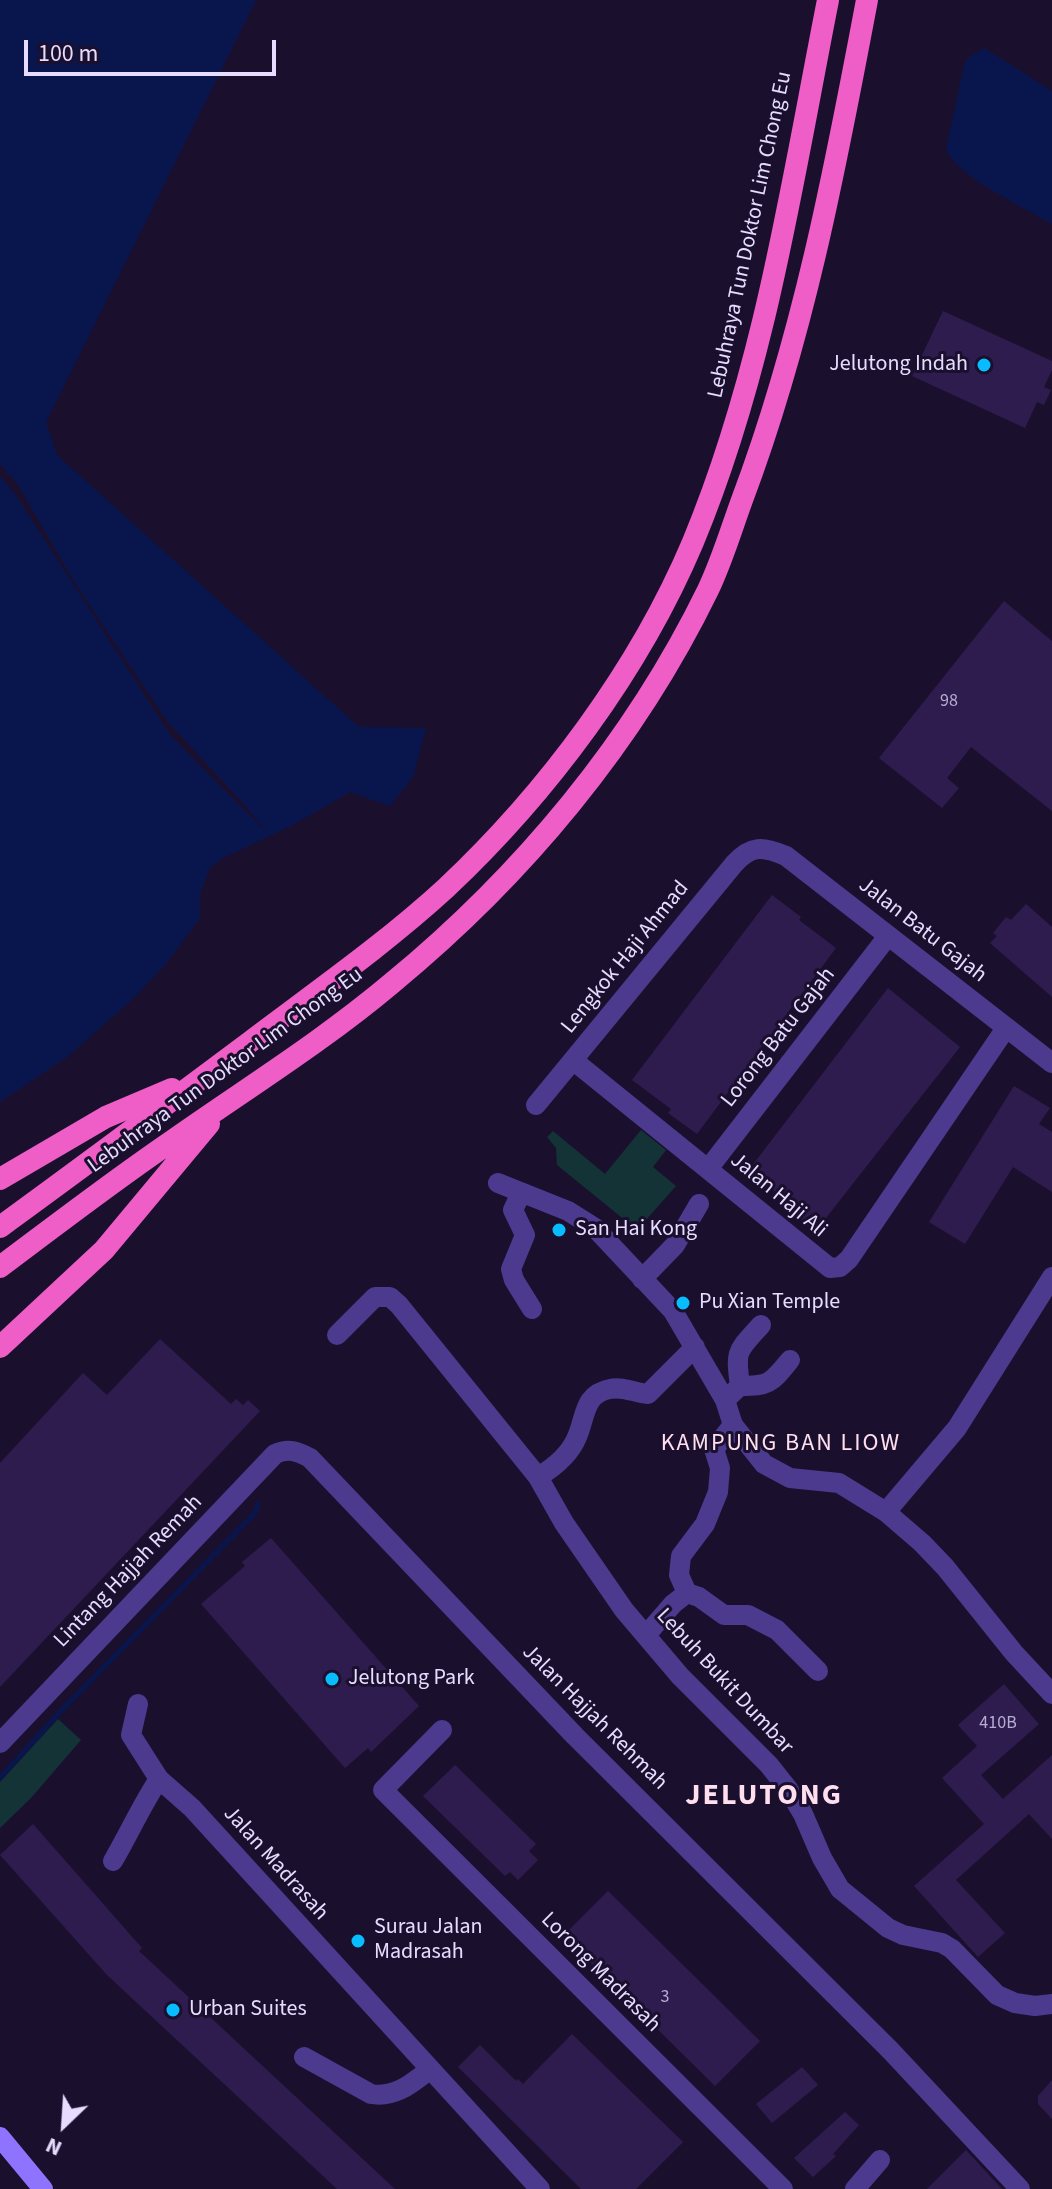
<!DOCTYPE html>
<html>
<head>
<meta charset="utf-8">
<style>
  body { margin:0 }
  #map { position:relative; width:1052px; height:2189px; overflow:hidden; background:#1a102d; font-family:"Source Sans 3",sans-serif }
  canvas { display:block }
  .north { position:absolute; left:24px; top:2085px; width:80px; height:80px; -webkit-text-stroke:6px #1a102d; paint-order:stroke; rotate:205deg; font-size:22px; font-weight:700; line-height:32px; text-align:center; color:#e6dcff }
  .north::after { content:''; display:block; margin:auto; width:28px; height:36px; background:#e6dcff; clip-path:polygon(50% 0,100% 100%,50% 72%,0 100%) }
  .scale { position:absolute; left:24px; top:40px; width:252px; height:36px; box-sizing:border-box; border:4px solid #e6dcff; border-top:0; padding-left:10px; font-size:24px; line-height:28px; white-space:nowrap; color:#e6dcff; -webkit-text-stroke:6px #1a102d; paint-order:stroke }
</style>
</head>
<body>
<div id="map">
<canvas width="1052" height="2189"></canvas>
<div class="north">N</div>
<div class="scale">100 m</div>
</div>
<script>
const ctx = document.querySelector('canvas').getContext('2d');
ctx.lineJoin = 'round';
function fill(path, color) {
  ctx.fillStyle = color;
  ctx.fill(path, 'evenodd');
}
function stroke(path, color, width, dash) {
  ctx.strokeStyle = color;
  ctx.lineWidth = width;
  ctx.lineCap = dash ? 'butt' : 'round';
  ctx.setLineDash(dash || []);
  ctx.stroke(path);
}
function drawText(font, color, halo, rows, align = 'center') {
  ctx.font = font + ' "Source Sans 3",sans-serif';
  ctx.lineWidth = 6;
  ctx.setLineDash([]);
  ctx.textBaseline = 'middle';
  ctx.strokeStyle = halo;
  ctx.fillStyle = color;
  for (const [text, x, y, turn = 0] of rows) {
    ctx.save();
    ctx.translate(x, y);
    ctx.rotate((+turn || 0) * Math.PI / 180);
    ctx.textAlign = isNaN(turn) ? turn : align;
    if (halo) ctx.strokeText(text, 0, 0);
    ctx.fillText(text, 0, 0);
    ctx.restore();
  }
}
fill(new Path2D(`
  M641 1130 666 1150 653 1167 676 1186 637 1230 557 1165 556 1148 547 1137 553 1131 605 1174Z
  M58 1719 81 1740 31 1798 0 1828V1782Z`), '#133337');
fill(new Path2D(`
  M0 0H256L46 422 57 455 359 727 426 728 413 777 390 806 350 792 291 826 221 859 210 868 200 894V918L166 964 134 998 67 1057 0 1102Z
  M984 48 1052 91V224C1027 209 953 175 946 148L964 66 968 58Z`), '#09164e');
fill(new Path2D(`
  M0 464 17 483 73 580 167 721 243 803 269 835 170 735 17 497 0 476Z`), '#1a102d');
stroke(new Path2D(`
  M0 1778 58 1714 256 1512 258 1504`), '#09164e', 5);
fill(new Path2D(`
  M943 311 1052 361V370L1044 387 1051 390 1044 405 1037 402 1025 428 912 376Z
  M1004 601 1052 641V811L971 747 947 778 959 788 942 808 879 758Z
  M772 895 801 917 799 920 836 948 697 1134 668 1113 671 1109 632 1080Z
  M1026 904 1052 927V997L990 943 997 936 993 933 1006 917 1011 920Z
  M888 988 960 1047 815 1232 785 1208 789 1203 748 1171Z
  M1014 1086 1050 1108 1039 1124 1052 1132V1192L1013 1167 965 1244 929 1222Z
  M160 1339 231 1404 236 1399 243 1405 248 1400 260 1411 0 1687V1463L83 1373 107 1395Z
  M271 1538 419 1706 371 1752 368 1748 345 1768 201 1604 245 1566 242 1562Z
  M1004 1684 1039 1724 981 1775 1003 1799 1052 1755V1839L1029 1814 956 1880 1005 1933 978 1957 914 1886 984 1824 942 1778 977 1746 958 1725Z
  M455 1765 536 1844 529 1851 538 1860 518 1880 510 1872 505 1876 423 1796Z
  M33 1824 142 1948 139 1951 395 2189H337L107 1975 0 1855Z
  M608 1891 760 2041 715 2086 563 1936Z
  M572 2034 683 2142 636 2189H581L458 2067 480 2045 516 2081 518 2079 523 2084Z
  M802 2067 818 2085 772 2123 756 2104Z
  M1052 2080V2119L1038 2104V2096Z
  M845 2112 859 2125 833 2154 836 2156 813 2177 794 2158Z
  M966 2150 1002 2189H927Z`), '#2f1c4f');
stroke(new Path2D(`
  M574 1061 830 1268 840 1267 849 1259 1006 1028
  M536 1105 734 864C751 845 763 846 786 856L1052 1063
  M708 1169 888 936
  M498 1183 568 1211 595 1228 673 1311 725 1400 733 1425 764 1464 790 1478 839 1483 886 1512 922 1543 945 1567 1014 1653 1052 1694
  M521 1193 513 1210 525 1235 511 1269 514 1280 532 1309
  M642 1279 675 1245 699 1204
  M337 1335 375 1297H390L399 1305 538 1477 564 1523 624 1610 680 1676 769 1765 788 1789 803 1814 822 1858 840 1889 888 1928 903 1935 942 1943 952 1949 997 1995 1015 2003 1035 2006 1052 2004
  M740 1386C735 1349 737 1352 761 1325
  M725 1400 740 1386C770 1386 771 1383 790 1360
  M538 1477C553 1468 570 1454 577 1437 586 1417 583 1394 610 1389 623 1386 635 1393 648 1394L695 1347
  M886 1512 957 1428 1052 1277
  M687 1593 679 1575 681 1556 705 1524 718 1492 720 1468 714 1449 733 1425
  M647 1634 673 1604 687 1593 699 1597 724 1615H748L777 1630 818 1671
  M138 1704 131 1735 159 1779 192 1808 540 2189
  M442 1730 383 1790 783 2189
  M0 1743 275 1454C289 1448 297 1451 310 1458L575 1736 891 2051 1020 2189
  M113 1861C129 1834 141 1806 159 1779
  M304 2057 371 2094C395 2098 411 2084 429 2070
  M855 2189 880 2160`), '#4b3a8e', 20);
stroke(new Path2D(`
  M0 2137 43 2189`), '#8e73ff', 20);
stroke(new Path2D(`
  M0 1179 106 1117 172 1089
  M0 1227C84 1166 167 1104 250 1042 316 992 385 944 446 888 547 793 639 670 693 542 765 369 792 182 828 0
  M0 1267C56 1225 112 1182 169 1143 244 1090 322 1042 392 983 522 876 634 742 708 590 722 561 731 530 742 500 803 338 835 170 867 0
  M0 1347 104 1250 209 1124`), '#ef5dc6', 22);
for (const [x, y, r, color] of [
  [984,365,8,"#08bdff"],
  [559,1230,8,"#08bdff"],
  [683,1303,8,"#08bdff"],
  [332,1679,8,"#08bdff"],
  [358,1941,8,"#08bdff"],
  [173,2010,8,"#08bdff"]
]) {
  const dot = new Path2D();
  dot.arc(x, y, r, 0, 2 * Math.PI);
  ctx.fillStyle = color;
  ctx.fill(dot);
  stroke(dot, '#1a102d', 3);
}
drawText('18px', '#b8acd3', null, [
  ["98",949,702],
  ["410B",998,1724],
  ["3",665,1998]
]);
drawText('22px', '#e6dcff', '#1a102d', [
  ["Lebuhraya Tun Doktor Lim Chong Eu",751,235,-78],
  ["Jalan Batu Gajah",922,931,38],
  ["Lengkok Haji Ahmad",626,958,-51],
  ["Lorong Batu Gajah",779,1038,-52],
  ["Lebuhraya Tun Doktor Lim Chong Eu",226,1071,-36],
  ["Jalan Haji Ali",778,1196,40],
  ["Lintang Hajjah Remah",129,1572,-46],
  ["Lebuh Bukit Dumbar",724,1682,47],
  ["Jalan Hajjah Rehmah",594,1718,45],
  ["Jalan Madrasah",275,1864,48],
  ["Lorong Madrasah",600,1973,45]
]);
drawText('22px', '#e6dcff', '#1a102d', [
  ["Jelutong Indah",968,365,"right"],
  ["San Hai Kong",575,1230],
  ["Pu Xian Temple",699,1303],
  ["Jelutong Park",348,1679],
  ["Surau Jalan",374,1928],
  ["Madrasah",374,1953],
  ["Urban Suites",189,2010]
], 'left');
ctx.letterSpacing = '2px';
drawText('24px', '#ffdeee', '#1a102d', [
  ["KAMPUNG BAN LIOW",781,1445]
]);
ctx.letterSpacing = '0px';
ctx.letterSpacing = '2px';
drawText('bold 30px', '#ffdeee', '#1a102d', [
  ["JELUTONG",764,1797]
]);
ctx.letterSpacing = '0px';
</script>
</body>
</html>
